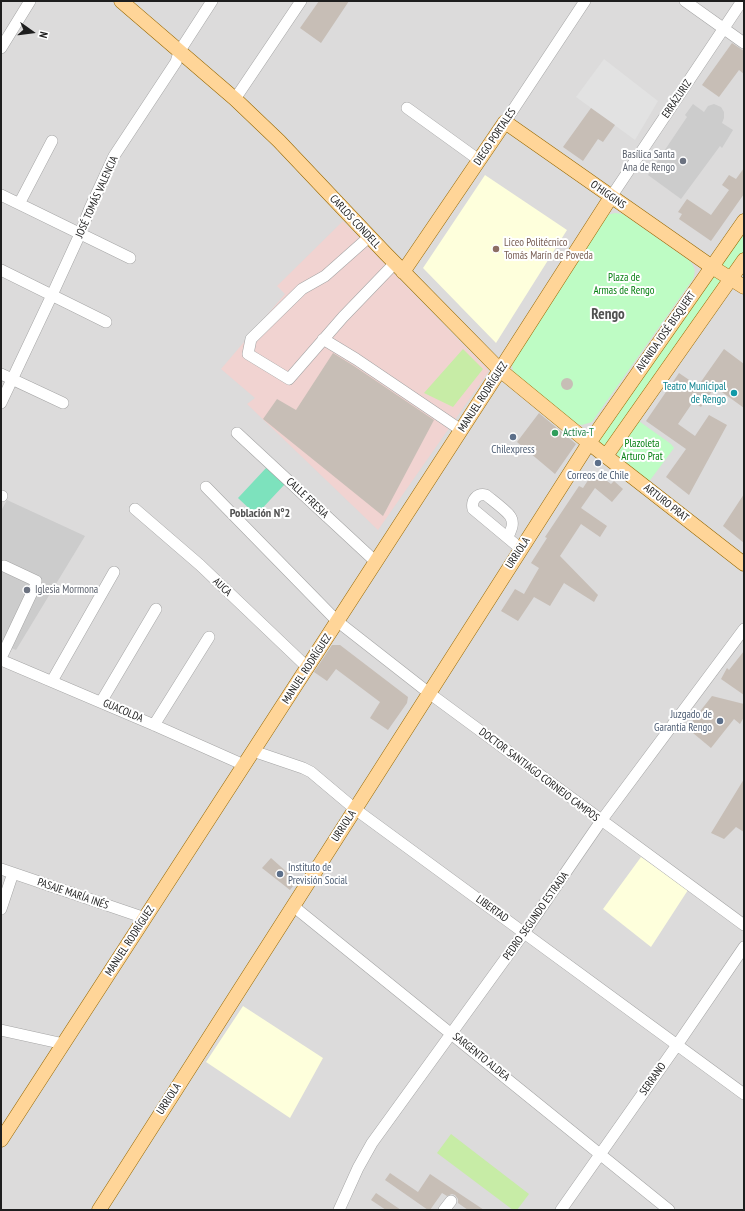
<!DOCTYPE html>
<html>
<head>
<meta charset="utf-8">
<style>
  body { margin:0 }
  #map { position:relative; width:745px; height:1211px; overflow:hidden; background:#efebe3; font-family:"PT Sans Narrow",sans-serif }
  canvas { display:block }
  .frame { position:absolute; inset:0; border:2px solid #1e1e1e; pointer-events:none }
  .north { position:absolute; left:12px; top:12px; width:40px; height:40px; -webkit-text-stroke:3px #fff; paint-order:stroke; rotate:104deg; font-size:11px; font-weight:700; line-height:16px; text-align:center; color:#1e1e1e }
  .north::after { content:''; display:block; margin:auto; width:14px; height:18px; background:#1e1e1e; clip-path:polygon(50% 0,100% 100%,50% 72%,0 100%) }
</style>
</head>
<body>
<div id="map">
<canvas width="745" height="1211"></canvas>
<div class="frame"></div>
<div class="north">N</div>
</div>
<script>
const ctx = document.querySelector('canvas').getContext('2d');
ctx.lineJoin = 'round';
function fill(path, color) {
  ctx.fillStyle = color;
  ctx.fill(path, 'evenodd');
}
function stroke(path, color, width, dash) {
  ctx.strokeStyle = color;
  ctx.lineWidth = width;
  ctx.lineCap = dash ? 'butt' : 'round';
  ctx.setLineDash(dash || []);
  ctx.stroke(path);
}
function drawText(font, color, halo, rows, align = 'center') {
  ctx.font = font + ' "PT Sans Narrow",sans-serif';
  ctx.lineWidth = 4;
  ctx.setLineDash([]);
  ctx.textBaseline = 'middle';
  ctx.strokeStyle = halo;
  ctx.fillStyle = color;
  for (const [text, x, y, turn = 0] of rows) {
    ctx.save();
    ctx.translate(x, y);
    ctx.rotate((+turn || 0) * Math.PI / 180);
    ctx.textAlign = isNaN(turn) ? turn : align;
    if (halo) ctx.strokeText(text, 0, 0);
    ctx.fillText(text, 0, 0);
    ctx.restore();
  }
}
fill(new Path2D(`
  M1 1H744V1210H1Z`), '#dcdbdb');
fill(new Path2D(`
  M343 221 489 371 378 530 247 404 255 398 221 369 285 294 277 286Z`), '#f1d3d1');
fill(new Path2D(`
  M485 175 567 230 496 343 423 268Z
  M641 857 688 890 651 947 603 909Z
  M243 1006 323 1058 290 1118 206 1062Z`), '#feffdc');
fill(new Path2D(`
  M693 104 704 112 708 106 714 104 721 107 724 112V118L722 123 733 130 722 148 720 146 681 199 648 175 687 117 685 115Z
  M7 500 85 536 16 650 1 644V511Z`), '#ccc');
fill(new Path2D(`
  M463 349 483 369 453 407 424 393Z
  M451 1134 529 1194 517 1210H513L437 1153Z`), '#c7eca6');
fill(new Path2D(`
  M615 213 623 214 690 261C695 268 696 271 693 279L592 422 582 425 576 424 513 374 512 363 607 215Z
  M744 226V253L607 448 595 438Z
  M636 419 671 444 674 448 648 483 618 461 616 448Z`), '#befcc4');
fill(new Path2D(`
  M267 467 285 484 256 515 238 498Z`), '#7de2bd');
fill(new Path2D(`
  M604 59 658 101 635 140 576 97Z`), '#e2e2e2');
fill(new Path2D(`
  M319 1H349L321 43 300 28Z
  M732 43 744 51V74L739 70 719 97 702 85Z
  M591 108 615 125 603 142 598 139 583 161 563 147Z
  M744 168V194L711 241 679 219 682 214 678 212 687 199 711 215 729 190 722 185 729 175 736 179Z
  M724 349 744 364V408L715 387 701 407 693 402 678 424 695 436 709 415 727 425 689 495 666 477 686 449 646 421 679 373 698 386Z
  M333 353 354 366 434 420 383 516 263 419 277 399 296 410Z
  M561 384a6 6 0 1 1 12 0a6 6 0 1 1-12 0Z
  M539 413 576 444 555 474 517 442Z
  M594 471 611 484 614 481 623 489 612 502 595 488 581 508 607 526 600 537 581 524 560 556 598 595 594 602 564 583 550 606 534 597 518 621 501 611 515 589 524 594 539 568 531 563 547 538 545 537 579 486 583 488Z
  M744 494V543L723 526Z
  M332 645H340L408 697 407 703 388 730 370 718 380 702 336 669 327 681 314 672Z
  M744 651V695L721 679 727 668 729 670Z
  M712 696 744 704V717L740 724 734 719 711 748 687 728Z
  M744 779V832L736 827 724 839 711 833Z
  M271 858 297 881 290 890 262 868Z
  M390 1173 418 1192 430 1174 484 1210H468L458 1203V1199L455 1195 452 1194 447 1196 442 1193 430 1210H428L385 1180Z
  M376 1193 401 1210H386L371 1200Z`), '#c7beb6');
const minor = new Path2D(`
  M685 1 744 43
  M1 48 30 1
  M235 99 301 1
  M407 108 479 160
  M505 122 585 1
  M1 195 130 258
  M611 197 742 1
  M19 204 52 141
  M369 237 325 276 302 289 251 339 248 354 289 379 343 317 395 263
  M1 270 106 322
  M323 339 356 359 461 430
  M1 374 63 403
  M1 403 52 295 80 234 90 208 114 156 176 62 179 52 212 1
  M237 433 376 562
  M206 487 337 621 429 693 744 925
  M1 496H2
  M135 509 200 565 307 667
  M507 537C511 532 515 523 510 516 507 511 492 500 486 495 477 493 471 500 473 509L521 549
  M1 658 35 586 36 581 4 566
  M1 660 154 725 244 765
  M52 681 114 572
  M101 702 156 609
  M154 725 209 637
  M253 751 303 768 311 772 355 809 744 1094
  M1 869 145 918
  M293 906 669 1210
  M1 909 13 873
  M1 1030 64 1044
  M339 1210 358 1168 372 1143 524 933 601 821 744 629
  M444 1210 451 1201
  M561 1210 677 1045 744 947`);
const major = new Path2D(`
  M121 1 235 99 279 141 385 253 500 370 589 443 744 564
  M403 272 505 122 712 267 744 287
  M606 456 744 260
  M1 1140 500 370 611 197
  M99 1210 589 443 744 221`);
stroke(minor, '#a5a5a5', 12);
stroke(major, '#976800', 15);
stroke(minor, '#fff', 11);
stroke(major, '#ffd598', 14);
for (const [x, y, r, color] of [
  [683,161,4,"#6b7280"],
  [496,249,4,"#8d6e63"],
  [734,393,4,"#0f9aa8"],
  [555,433,4,"#2e9e5b"],
  [513,437,4,"#5c6f8a"],
  [598,463,4,"#5c6f8a"],
  [27,590,4,"#6b7280"],
  [720,721,4,"#5c6f8a"],
  [280,874,4,"#5c6f8a"]
]) {
  const dot = new Path2D();
  dot.arc(x, y, r, 0, 2 * Math.PI);
  ctx.fillStyle = color;
  ctx.fill(dot);
  stroke(dot, '#fff', 1.5);
}
drawText('11px', '#1e1e1e', '#fff', [
  ["ERRÁZURIZ",677,99,-56],
  ["DIEGO PORTALES",495,137,-56],
  ["O'HIGGINS",608,195,35],
  ["JOSÉ TOMÁS VALENCIA",97,197,-66],
  ["CARLOS CONDELL",355,222,47],
  ["AVENIDA JOSÉ BISQUERT",666,332,-55],
  ["MANUEL RODRÍGUEZ",483,397,-57],
  ["CALLE FRESIA",307,498,43],
  ["ARTURO PRAT",666,503,38],
  ["URRIOLA",518,553,-57],
  ["AUCA",222,587,43],
  ["MANUEL RODRÍGUEZ",307,669,-57],
  ["GUACOLDA",123,711,23],
  ["DOCTOR SANTIAGO CORNEJO CAMPOS",539,775,37],
  ["URRIOLA",344,826,-57],
  ["PASAJE MARÍA INÉS",73,894,19],
  ["LIBERTAD",492,909,36],
  ["PEDRO SEGUNDO ESTRADA",536,916,-55],
  ["MANUEL RODRÍGUEZ",130,941,-57],
  ["SARGENTO ALDEA",481,1057,39],
  ["SERRANO",653,1079,-55],
  ["URRIOLA",169,1099,-57]
]);
drawText('11px', '#5b616d', '#fff', [
  ["Basílica Santa",675,155],
  ["Ana de Rengo",675,168],
  ["Iglesia Mormona",35,590,"left"]
], 'right');
drawText('11px', '#785e54', '#fff', [
  ["Liceo Politécnico",504,243],
  ["Tomás Marín de Poveda",504,256]
], 'left');
drawText('11px', '#078113', '#fff', [
  ["Plaza de",624,278],
  ["Armas de Rengo",624,291],
  ["Plazoleta",642,444],
  ["Arturo Prat",642,457]
]);
drawText('11px', '#0d838f', '#fff', [
  ["Teatro Municipal",726,387],
  ["de Rengo",726,400]
], 'right');
drawText('11px', '#27864d', '#fff', [
  ["Activa-T",563,433]
], 'left');
drawText('11px', '#4e5e75', '#fff', [
  ["Chilexpress",513,450],
  ["Correos de Chile",598,476],
  ["Juzgado de",712,715,"right"],
  ["Garantía Rengo",712,728,"right"],
  ["Instituto de",288,868,"left"],
  ["Previsión Social",288,881,"left"]
]);
drawText('bold 12px', '#515151', '#fff', [
  ["Población N°2",260,514]
]);
drawText('bold 15px', '#515151', '#fff', [
  ["Rengo",608,315]
]);
</script>
</body>
</html>
